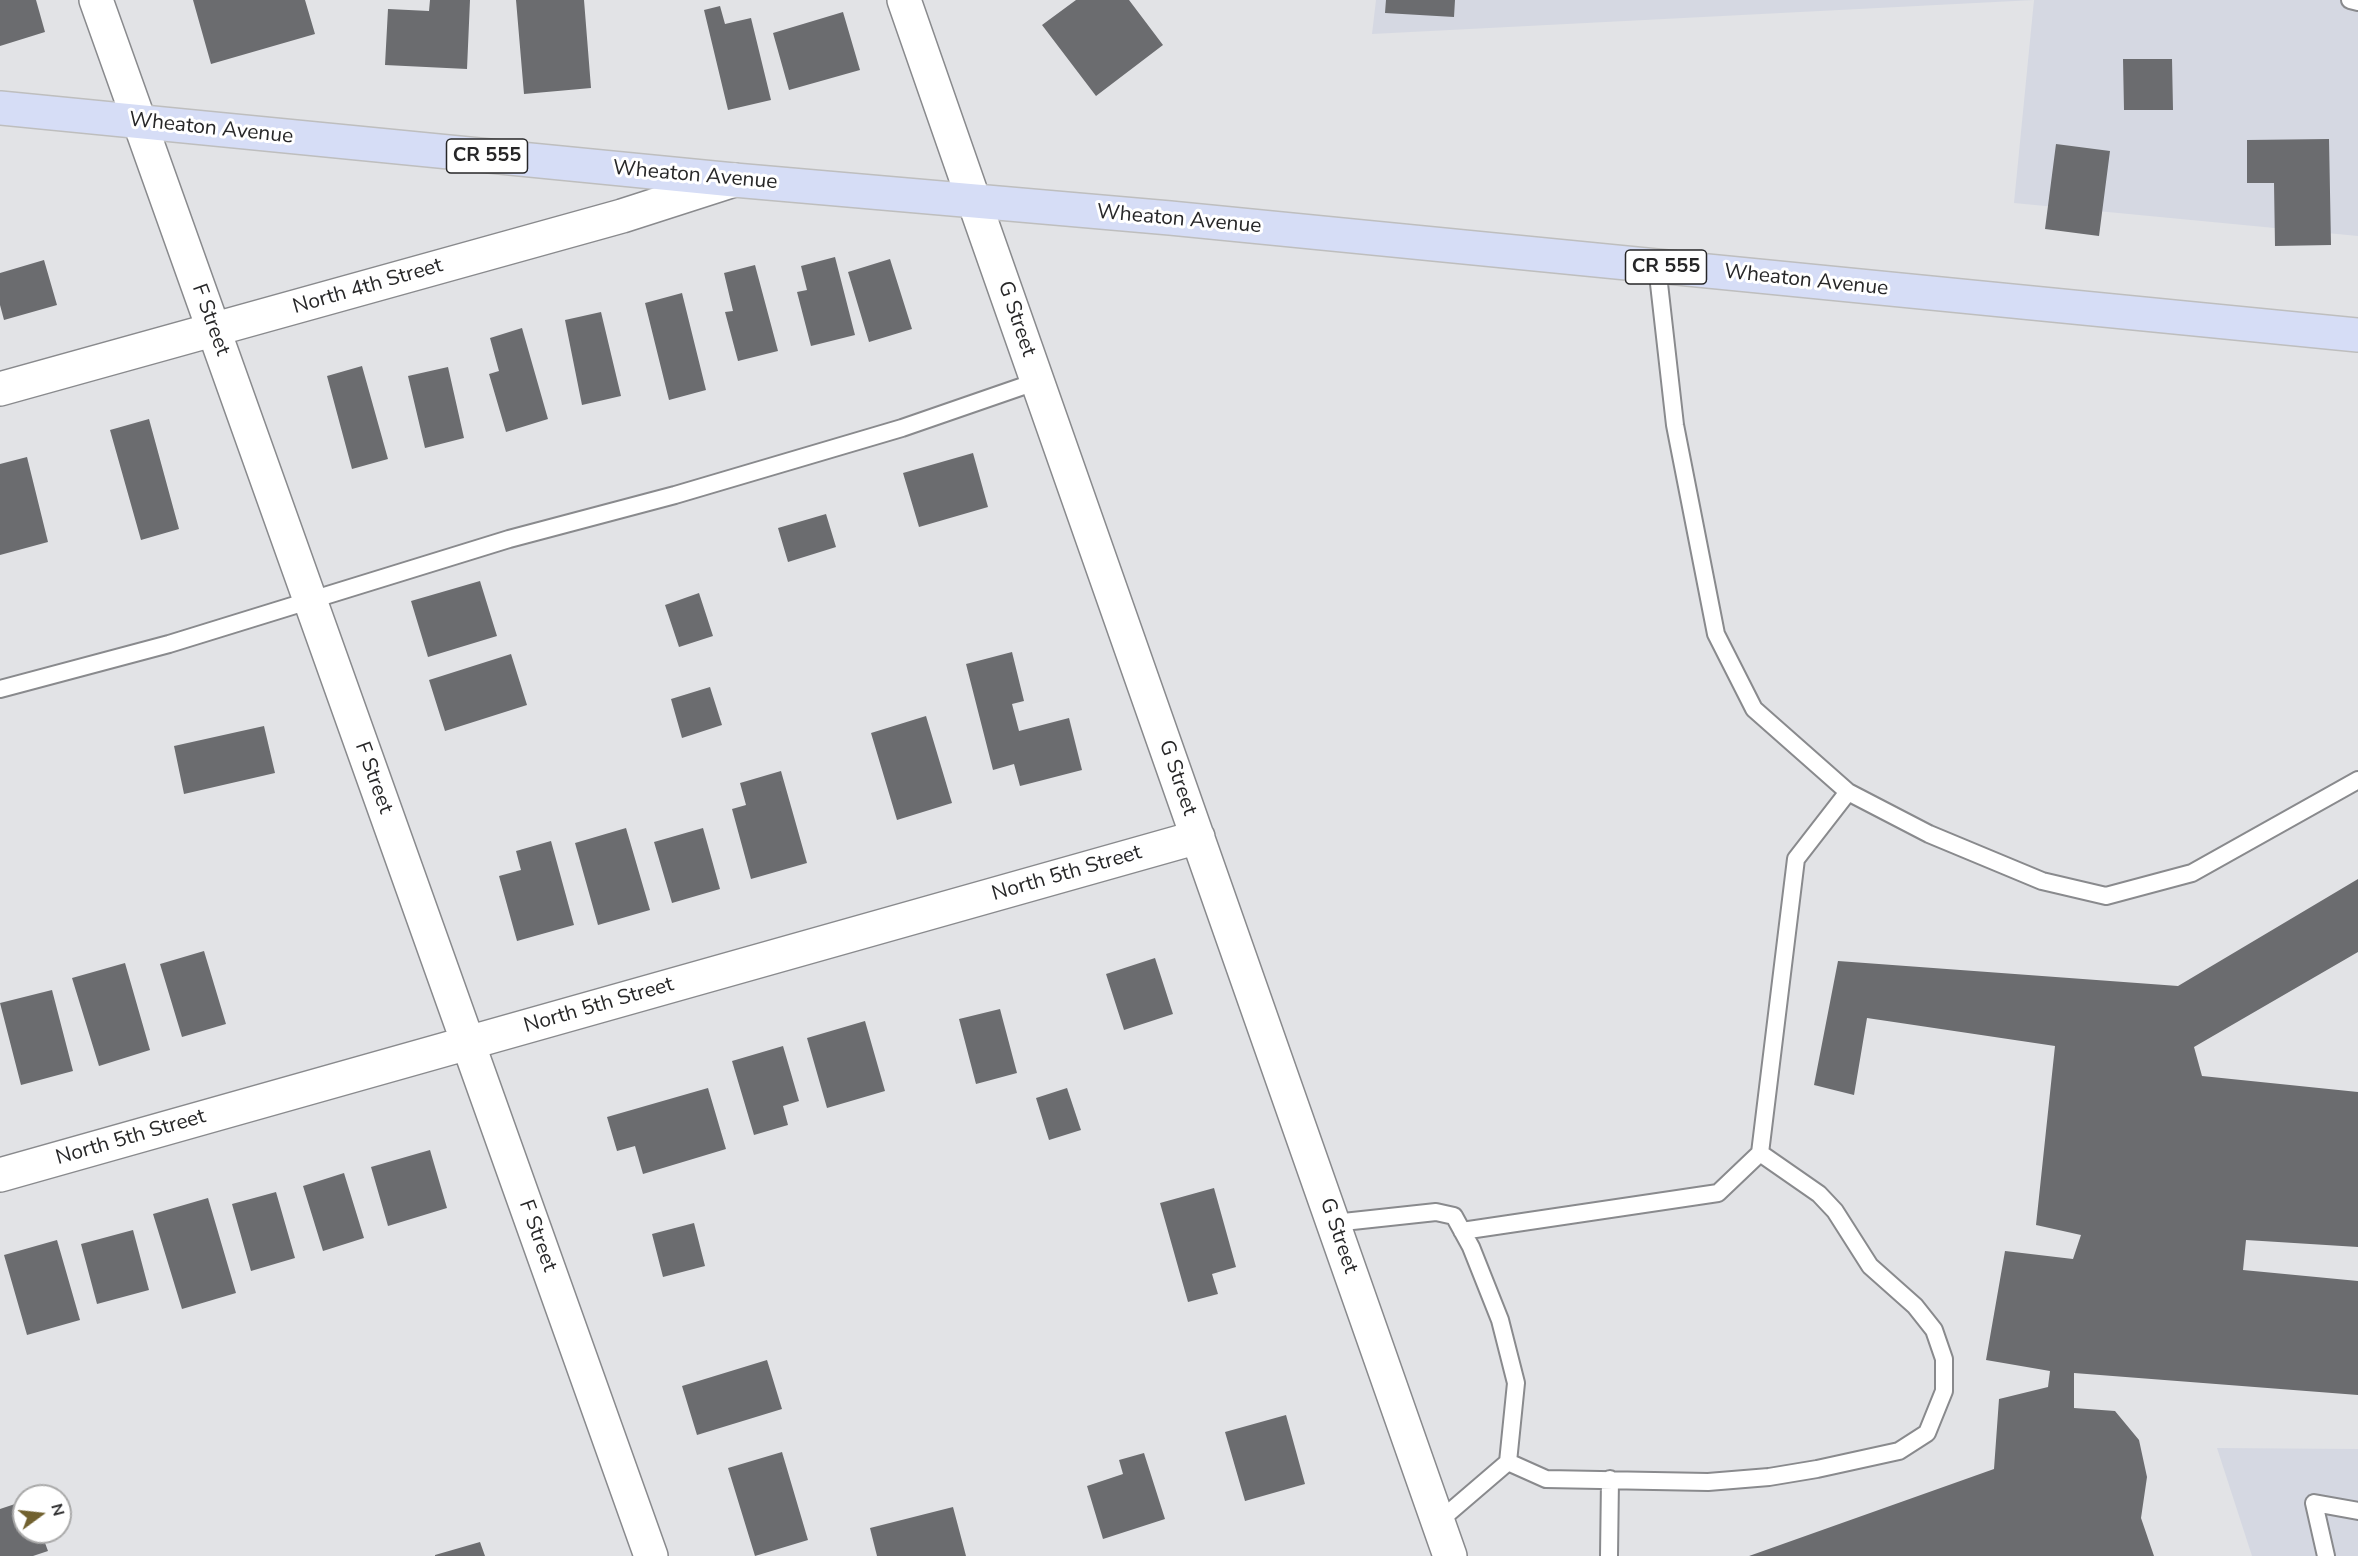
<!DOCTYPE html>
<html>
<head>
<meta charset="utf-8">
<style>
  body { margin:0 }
  #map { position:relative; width:2358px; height:1556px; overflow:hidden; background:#e2e3e6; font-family:"Nunito Sans",sans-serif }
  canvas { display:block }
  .north { position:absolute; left:12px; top:1484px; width:60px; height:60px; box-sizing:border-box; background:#fff; border:2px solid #a9a9a9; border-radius:50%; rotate:75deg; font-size:16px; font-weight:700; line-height:24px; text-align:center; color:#272728 }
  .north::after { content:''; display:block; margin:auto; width:21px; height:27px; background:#71612f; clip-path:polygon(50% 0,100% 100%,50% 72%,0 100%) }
</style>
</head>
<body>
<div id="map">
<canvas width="2358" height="1556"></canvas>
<div class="north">N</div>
</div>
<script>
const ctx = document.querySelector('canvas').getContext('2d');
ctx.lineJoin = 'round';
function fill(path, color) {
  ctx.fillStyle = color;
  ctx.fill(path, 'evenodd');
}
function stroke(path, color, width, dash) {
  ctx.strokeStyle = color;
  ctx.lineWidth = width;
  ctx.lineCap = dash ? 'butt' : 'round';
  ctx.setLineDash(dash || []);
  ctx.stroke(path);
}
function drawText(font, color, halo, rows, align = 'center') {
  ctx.font = font + ' "Nunito Sans",sans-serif';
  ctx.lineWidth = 6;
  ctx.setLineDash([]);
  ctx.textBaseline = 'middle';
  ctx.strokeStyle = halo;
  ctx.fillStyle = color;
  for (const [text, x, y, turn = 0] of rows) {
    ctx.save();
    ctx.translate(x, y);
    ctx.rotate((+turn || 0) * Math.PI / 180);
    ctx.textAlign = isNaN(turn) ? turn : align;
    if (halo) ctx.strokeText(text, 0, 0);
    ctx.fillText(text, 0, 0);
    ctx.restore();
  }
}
fill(new Path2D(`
  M1376 0H2358V236L2014 203 2034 0 1372 34Z
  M2217 1448 2358 1449V1556H2252Z`), '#d5d8e2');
fill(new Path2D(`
  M0 0H36L45 32 0 46Z
  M193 0H305L315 34 211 64Z
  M430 0H470L467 69 385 65 388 9 429 11Z
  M516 0H584L591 88 524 94Z
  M1076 0H1129L1163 45 1096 96 1042 25Z
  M1386 0H1455L1454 17 1385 13Z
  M720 6 725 24 751 18 771 100 728 110 704 10Z
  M843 12 860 70 789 90 773 33Z
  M2123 59H2172L2173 110H2124Z
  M2329 139 2331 245 2275 246 2274 183H2247V140Z
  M2056 144 2110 151 2099 236 2045 229Z
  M835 257 855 335 811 346 797 292 807 290 801 266Z
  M890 259 912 329 869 342 848 272Z
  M44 260 57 305 4 320 0 305V273Z
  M755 265 778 351 738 361 725 312 733 311 724 273Z
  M682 293 706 390 669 400 645 303Z
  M601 312 621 396 582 405 565 320Z
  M522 328 548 419 506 432 489 374 499 371 490 338Z
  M362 366 388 459 352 469 327 376Z
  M448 367 464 438 425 448 408 376Z
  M149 419 179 529 141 540 110 430Z
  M973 453 988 507 919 527 903 473Z
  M27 457 48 542 0 555V464Z
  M826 514 836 547 788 562 778 528Z
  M480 581 497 636 428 657 411 601Z
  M699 593 713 636 679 647 665 605Z
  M1012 652 1024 701 1012 704 1019 731 1069 718 1082 770 1020 786 1014 764 993 770 966 664Z
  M511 654 527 705 445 731 429 680Z
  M710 687 722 725 682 738 671 699Z
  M926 716 952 803 897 820 871 733Z
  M264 726 275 773 184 794 174 746Z
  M781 771 807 863 751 879 732 809 746 805 740 783Z
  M626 828 650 910 598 925 575 843Z
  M703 828 720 889 672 903 654 842Z
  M551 841 574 925 517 941 499 876 521 870 516 851Z
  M2358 879V952L2194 1047 2202 1076 2358 1092V1247L2246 1240 2243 1270 2358 1281V1395L2074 1373V1408L2115 1411 2139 1440 2147 1477 2141 1518 2154 1556H1749L1994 1469 1999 1399 2048 1387 2050 1371 1986 1360 2005 1251 2073 1259 2081 1235 2036 1225 2055 1046 1867 1018 1854 1095 1814 1085 1838 961 2178 986Z
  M204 951 226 1024 182 1037 160 964Z
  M1155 958 1173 1014 1124 1030 1106 974Z
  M125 963 150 1050 99 1066 72 978Z
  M52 990 73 1071 21 1085 0 1003Z
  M1000 1009 1017 1073 976 1084 959 1019Z
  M865 1021 885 1091 827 1108 807 1038Z
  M783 1046 799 1101 783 1106 788 1125 754 1135 732 1061Z
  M708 1088 726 1149 643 1174 635 1146 617 1151 607 1117Z
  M1067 1088 1081 1130 1049 1140 1036 1098Z
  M430 1150 447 1208 388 1226 371 1167Z
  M344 1173 364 1238 323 1251 303 1186Z
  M1214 1188 1236 1267 1212 1274 1218 1294 1188 1302 1160 1203Z
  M276 1192 295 1258 251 1271 232 1204Z
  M208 1198 236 1293 182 1309 153 1214Z
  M694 1223 705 1266 663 1277 652 1234Z
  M133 1230 149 1290 97 1304 81 1244Z
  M57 1240 80 1320 27 1335 4 1255Z
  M767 1360 782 1409 697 1435 682 1386Z
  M1286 1415 1305 1484 1245 1501 1225 1432Z
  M782 1452 808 1540 755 1556 728 1468Z
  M1144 1453 1165 1519 1103 1539 1087 1486 1123 1474 1119 1460Z
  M24 1501V1532H41L48 1551 33 1556H0V1509Z
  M953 1507 966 1556H877L870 1528Z
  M480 1542 485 1556H435V1555Z`), '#6b6c6f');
const service = new Path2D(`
  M2350 0 2358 2
  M1657 266 1675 425 1716 634 1754 709 1848 792 1929 834 2042 881 2106 896 2192 873 2358 780
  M0 689 169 644 509 539 675 495 902 428 1038 381
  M1334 1223 1436 1212 1454 1216 1471 1247 1500 1320 1516 1383 1508 1462 1438 1522
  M1462 1231 1718 1193 1760 1153 1796 859 1848 792
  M1508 1462 1546 1479 1708 1482 1769 1477 1817 1469 1899 1451 1927 1433 1944 1391V1359L1934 1330 1915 1306 1870 1266 1835 1211 1819 1194 1760 1153
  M1609 1556 1610 1479
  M2326 1556 2314 1503 2358 1511`);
const minor = new Path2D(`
  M96 0 651 1556
  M974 201 1450 1556
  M0 389 622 216 734 180
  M0 1175 1198 837`);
const secondary = new Path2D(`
  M904 0 974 201`);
const primary = new Path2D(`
  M0 108 734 180 1170 218 2358 335`);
stroke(service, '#898a8d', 20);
stroke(minor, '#898a8d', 36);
stroke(secondary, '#898a8d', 36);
stroke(primary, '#bebebe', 36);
stroke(service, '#fff', 16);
stroke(minor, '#fff', 33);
stroke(secondary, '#fff', 33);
stroke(primary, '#d6ddf6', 33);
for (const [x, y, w] of [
  [487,156,81],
  [1666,267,81]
]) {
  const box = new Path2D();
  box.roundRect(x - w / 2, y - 17, w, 34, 4.5);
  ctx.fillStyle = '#fff';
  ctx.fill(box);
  stroke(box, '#272728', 1.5);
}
drawText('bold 20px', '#272728', null, [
  ["CR 555",487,156],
  ["CR 555",1666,267]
]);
drawText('21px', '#272728', '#fff', [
  ["Wheaton Avenue",211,129,6],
  ["Wheaton Avenue",695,176,5],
  ["Wheaton Avenue",1179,220,5],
  ["Wheaton Avenue",1806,281,6],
  ["North 4th Street",368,287,-16],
  ["G Street",1016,319,71],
  ["F Street",210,320,70],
  ["F Street",373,778,70],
  ["G Street",1177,778,71],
  ["North 5th Street",1067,874,-16],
  ["North 5th Street",599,1006,-16],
  ["North 5th Street",131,1138,-16],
  ["F Street",537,1236,70],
  ["G Street",1338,1236,71]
]);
</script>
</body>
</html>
